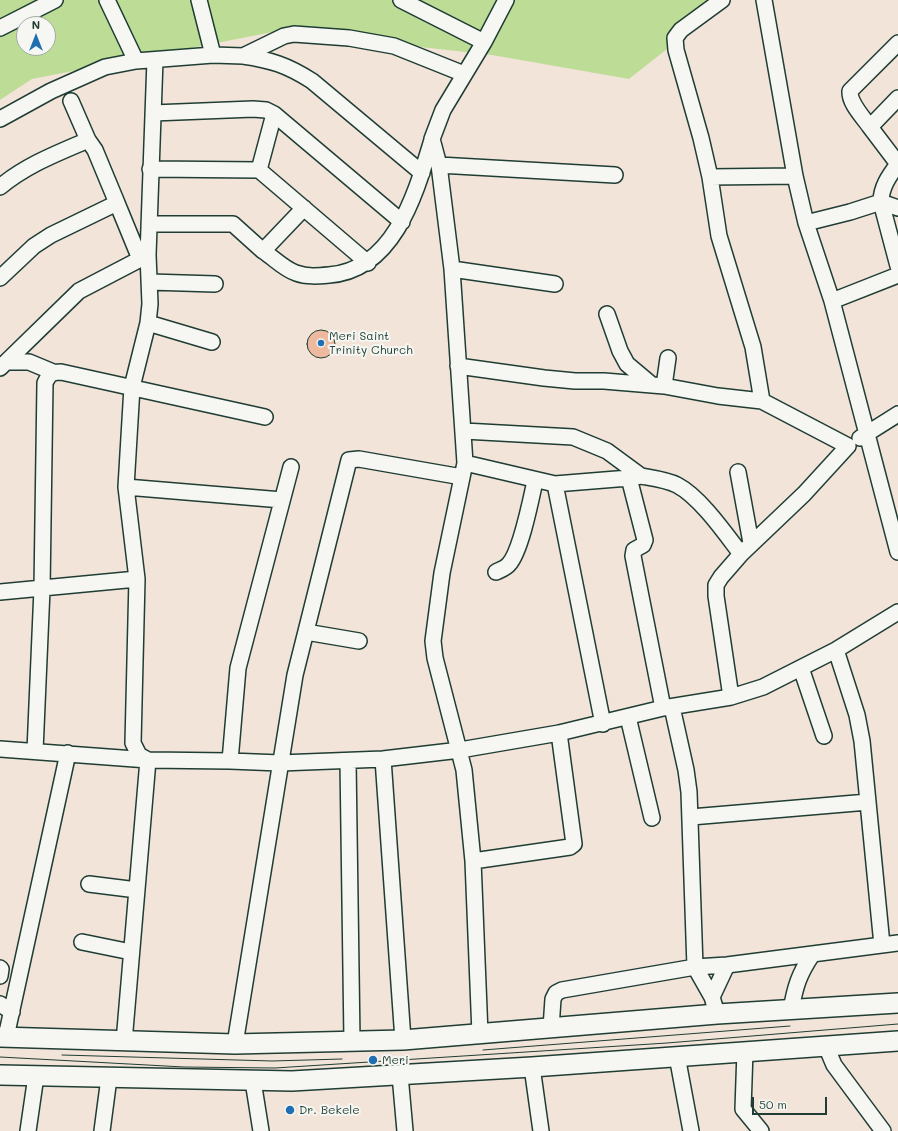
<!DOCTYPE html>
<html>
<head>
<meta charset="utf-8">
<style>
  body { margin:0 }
  #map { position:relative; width:898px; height:1131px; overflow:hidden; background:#f3e4d9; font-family:Mali,sans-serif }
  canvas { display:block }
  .north { position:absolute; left:16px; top:16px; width:40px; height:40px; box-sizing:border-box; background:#f6f6f2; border:1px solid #a0aca6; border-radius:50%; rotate:0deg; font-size:11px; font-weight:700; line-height:16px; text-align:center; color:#1f3d34 }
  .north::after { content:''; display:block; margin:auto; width:14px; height:18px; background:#1f6fb2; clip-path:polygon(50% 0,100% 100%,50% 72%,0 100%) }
  .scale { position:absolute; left:752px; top:1097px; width:75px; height:18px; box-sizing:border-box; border:2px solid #1f3d34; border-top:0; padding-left:5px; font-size:12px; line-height:14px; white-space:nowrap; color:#1f3d34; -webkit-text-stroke:3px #f6f6f2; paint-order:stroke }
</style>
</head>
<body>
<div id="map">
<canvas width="898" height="1131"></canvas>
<div class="north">N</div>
<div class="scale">50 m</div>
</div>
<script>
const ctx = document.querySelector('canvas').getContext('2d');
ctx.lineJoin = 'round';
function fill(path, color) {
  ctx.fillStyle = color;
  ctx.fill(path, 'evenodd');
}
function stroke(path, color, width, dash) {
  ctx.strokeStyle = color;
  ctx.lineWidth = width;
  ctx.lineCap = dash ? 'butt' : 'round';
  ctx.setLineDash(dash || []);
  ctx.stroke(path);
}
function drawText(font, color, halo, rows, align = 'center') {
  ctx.font = font + ' Mali,sans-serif';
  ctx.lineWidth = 4;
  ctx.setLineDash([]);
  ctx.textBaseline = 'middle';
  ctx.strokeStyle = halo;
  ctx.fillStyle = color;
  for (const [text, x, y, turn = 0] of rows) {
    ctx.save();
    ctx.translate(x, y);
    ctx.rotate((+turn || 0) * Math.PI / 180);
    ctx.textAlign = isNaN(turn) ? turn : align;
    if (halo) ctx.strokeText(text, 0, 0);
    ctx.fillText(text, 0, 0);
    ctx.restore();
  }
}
fill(new Path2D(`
  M0 0H729L629 79 492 55 278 31 32 79 0 100ZM24 24H48V48H24Z`), '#bddd96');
const building = new Path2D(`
  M307 344a14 14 0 1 1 28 0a14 14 0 1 1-28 0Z`);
fill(building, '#edba9f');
stroke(building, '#1f3d34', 1);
const minor = new Path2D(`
  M107 0 136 61
  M199 0 213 55
  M401 0 484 42
  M722 0 681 30 675 38 676 50 701 138 710 177 719 236 753 347 762 401 848 446 804 494 741 554 721 577 716 585V596L731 697
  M764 0 795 176 806 223 832 301 898 552
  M0 28 55 0
  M243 56C271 60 287 65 312 81L422 173
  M153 113 253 109 266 110 274 114 402 222
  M0 119 51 91 105 67 136 61 213 55 243 56 284 36 294 34 349 38 394 46 464 74
  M870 127C863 117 849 103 850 91L898 43
  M898 164C889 176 881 187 881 202L898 266
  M898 164 870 127 898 98
  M439 165 615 175
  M150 169 259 170 368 263
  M259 170 274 114
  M710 177 795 176
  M0 187C26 165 58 153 88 140
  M117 203 140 259
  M806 223 850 212 881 202 898 208
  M149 224H233L263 251 304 208
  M263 251C274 258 284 269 296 273 307 277 318 276 329 275 395 270 416 192 432 140
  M452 269 555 284
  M0 278 34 246 51 235 117 203 95 150 88 140 71 101
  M150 282 215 284
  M832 301 898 275
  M607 314 620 351 627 364 652 385
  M148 323 212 342
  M668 358 664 386 718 396 762 401
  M6 362H29L53 372
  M458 366 544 378 575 381H604L664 386
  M0 368 79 291 148 255
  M464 431 573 437 607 451 641 476 629 478 555 484 465 463
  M860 438 898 414
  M738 472 751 543
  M641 476C652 478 667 480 677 485 700 497 725 533 741 554
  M629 478 645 540 643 545 634 550 633 556 663 708
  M555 484 603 724
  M126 487 282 500
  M496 572C500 570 506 568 509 564 521 551 531 499 535 481
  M0 592 137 579
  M306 632 359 641
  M836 650 857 715 862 741 882 945
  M801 668 824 736
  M672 707 686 770 689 792 695 967 712 997 717 1014
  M628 717 652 818
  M0 749 148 760 230 761 280 763 383 759 460 750 559 733 663 708 731 697 763 687 836 650 898 612
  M35 751 42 589 45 383C49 374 52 372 61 372L265 417
  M383 759 403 1040
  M230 761 238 668 291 467
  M348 761 352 1041
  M691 817 868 802
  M473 861 570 847 574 844 559 733
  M89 884 137 890
  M82 942 131 952
  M0 968 1 969 0 976
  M712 997 727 965
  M0 1004 12 1012
  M791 1010C795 987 799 974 812 955
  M551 1028 553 999 556 993 562 990 695 967 727 965 898 943
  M480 1034 473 861 464 770 435 658 433 641 442 573 465 463 452 269 439 165 432 139 443 110 484 42 506 0
  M6 1037 68 753
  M124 1042 148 760 139 755 133 743 137 579 126 487 132 387 148 323 150 304 148 255 155 60
  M235 1044 295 675 349 460 359 459 462 477
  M826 1046 834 1065 883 1131
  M745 1051 743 1109 761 1131
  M677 1056 691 1131
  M532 1067 541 1131
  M400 1075 405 1131
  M253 1081 261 1131
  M28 1131 36 1076
  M102 1131 109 1078`);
const major = new Path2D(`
  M0 1037 235 1044 403 1040 717 1014 898 1003
  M0 1075 292 1081 532 1067 898 1041`);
stroke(minor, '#1f3d34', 18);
stroke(major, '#1f3d34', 22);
stroke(minor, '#f6f6f2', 15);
stroke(major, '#f6f6f2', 19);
stroke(new Path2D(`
  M483 1050 790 1026
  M62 1055 272 1061 342 1059
  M0 1057 184 1067 275 1068 667 1043 898 1024`), '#1f3d34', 1);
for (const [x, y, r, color] of [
  [321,343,4,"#1f6fb2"],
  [373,1060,5,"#1f6fb2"],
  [290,1110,5,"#1f6fb2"]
]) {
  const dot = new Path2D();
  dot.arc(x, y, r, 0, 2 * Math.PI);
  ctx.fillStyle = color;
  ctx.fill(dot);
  stroke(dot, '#f6f6f2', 1.5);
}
drawText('12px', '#1f3d34', '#f6f6f2', [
  ["Meri Saint",329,336],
  ["Trinity Church",329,350],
  ["Meri",382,1060],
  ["Dr. Bekele",299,1110]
], 'left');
</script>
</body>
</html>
